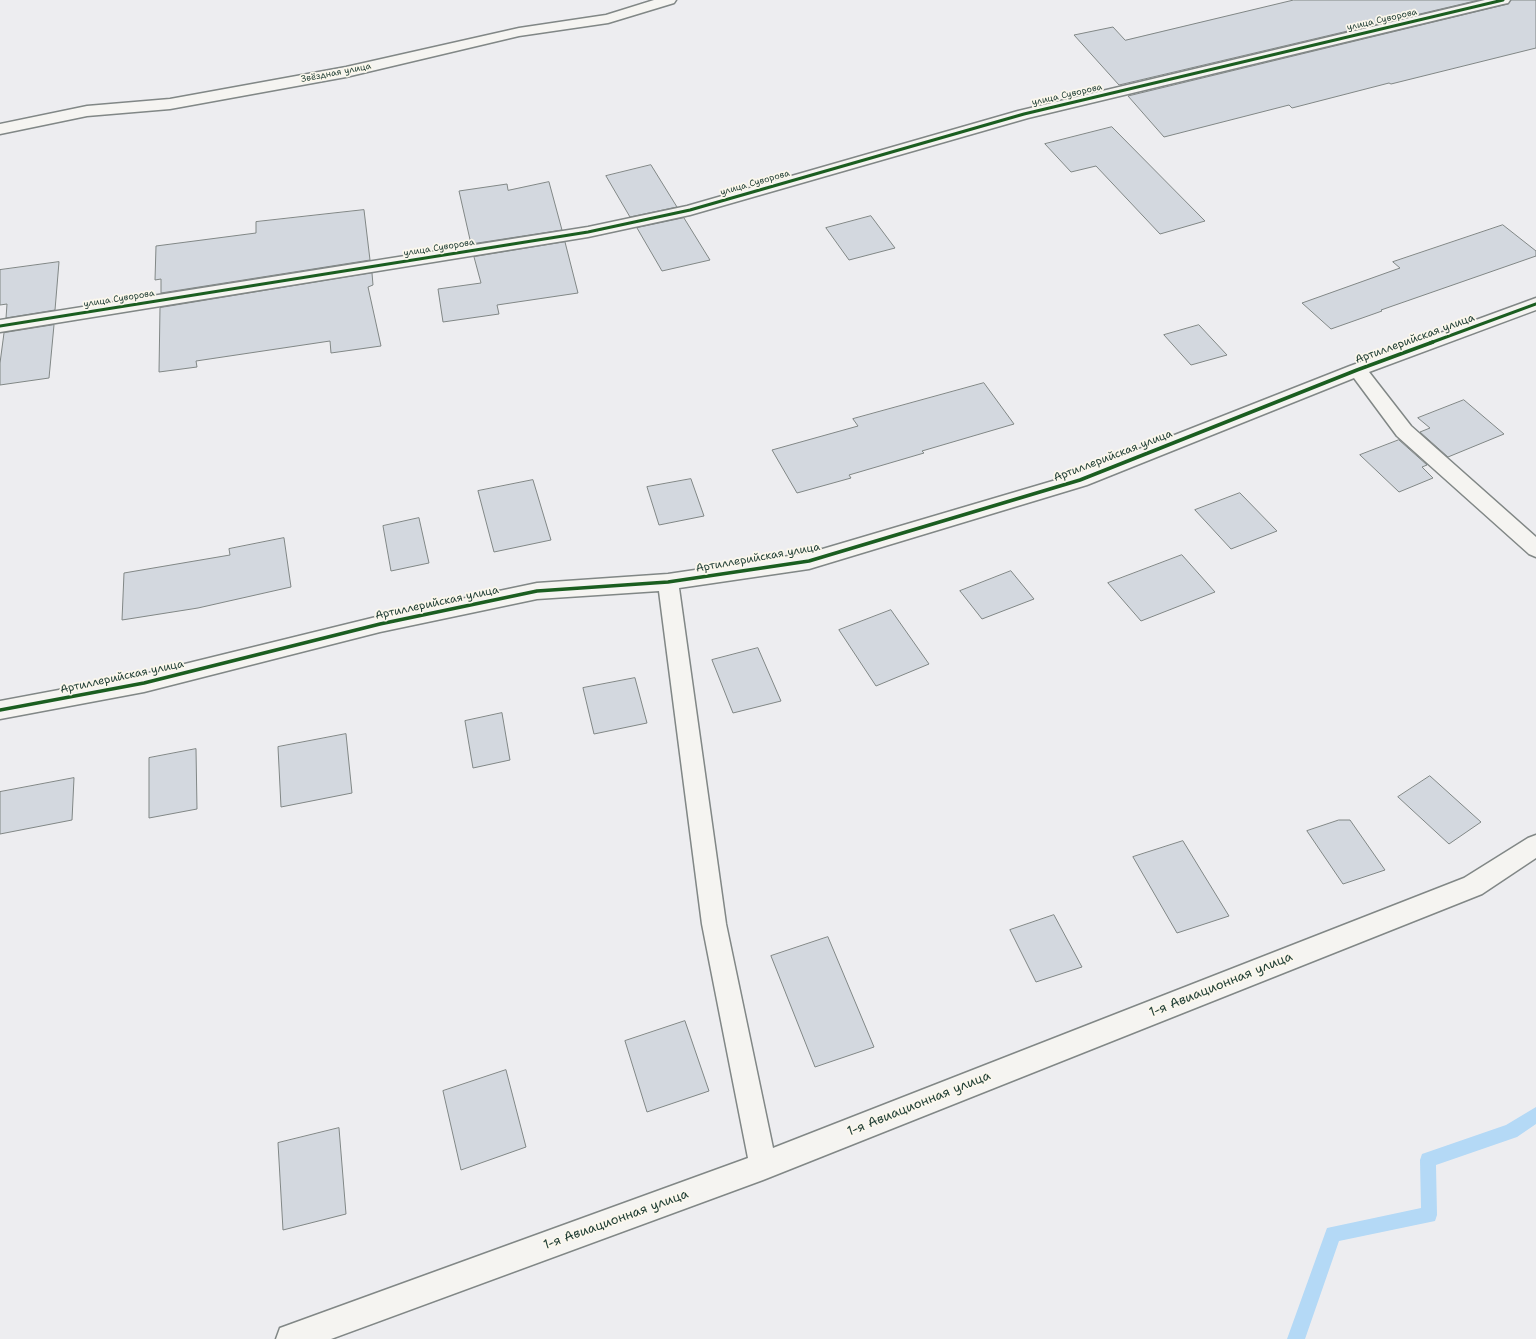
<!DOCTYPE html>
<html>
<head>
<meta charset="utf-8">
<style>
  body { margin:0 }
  canvas { display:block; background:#ededf0 }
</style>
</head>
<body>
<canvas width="1536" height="1339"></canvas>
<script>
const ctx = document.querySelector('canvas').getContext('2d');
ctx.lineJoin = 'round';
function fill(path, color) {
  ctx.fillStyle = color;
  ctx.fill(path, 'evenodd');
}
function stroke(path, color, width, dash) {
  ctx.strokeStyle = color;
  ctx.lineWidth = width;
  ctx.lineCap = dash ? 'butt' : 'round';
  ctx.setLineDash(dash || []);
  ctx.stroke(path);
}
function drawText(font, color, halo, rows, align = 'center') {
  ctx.font = font + ' "Shantell Sans",sans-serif';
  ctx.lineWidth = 3.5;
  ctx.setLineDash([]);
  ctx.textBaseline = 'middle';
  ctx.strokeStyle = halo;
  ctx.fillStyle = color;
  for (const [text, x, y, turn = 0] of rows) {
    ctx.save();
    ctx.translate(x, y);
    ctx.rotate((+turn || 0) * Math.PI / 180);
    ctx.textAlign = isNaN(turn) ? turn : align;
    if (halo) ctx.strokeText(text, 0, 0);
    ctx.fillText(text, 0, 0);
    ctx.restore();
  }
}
fill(new Path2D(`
  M1536 1107V1124L1517 1137 1436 1165 1437 1215 1435 1221 1339 1241 1305 1339H1287L1327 1228 1421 1208 1420 1160 1422 1154 1506 1125Z`), '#b4d9f6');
const building = new Path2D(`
  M1294 0H1479L1119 85 1074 35 1113 27 1125 40Z
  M1511 0H1536V48L1391 84 1389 83 1292 108 1289 105 1164 137 1128 96 1508 4Z
  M1112 127 1205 221 1160 234 1096 166 1071 172 1045 144Z
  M651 165 677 207 630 217 606 176Z
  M549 182 562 230 471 244 459 191 507 184 508 190Z
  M364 210 370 260 161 293V279L155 280 156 246 256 233V222Z
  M871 216 895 248 849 260 826 228Z
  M684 218 710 260 662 271 637 228Z
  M1503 225 1536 251V256L1381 310 1382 311 1331 329 1302 303 1400 268 1393 262Z
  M565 242 578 293 497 305 499 314 443 322 438 289 481 283 474 257Z
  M59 262 55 310 6 318 7 304 0 305V270Z
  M372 273 373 285 368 287 381 346 331 353 330 341 196 361 197 367 159 372 160 308Z
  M54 325 49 378 0 385V363L4 333Z
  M1199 325 1227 355 1191 365 1164 335Z
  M984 383 1014 424 922 451 924 453 849 475 851 478 797 493 772 450 858 426 853 419Z
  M1464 400 1504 434 1448 457 1420 432 1430 428 1418 418Z
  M1399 440 1427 465 1422 467 1433 478 1399 492 1360 455Z
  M691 479 704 516 659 525 647 487Z
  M533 480 551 540 494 552 478 491Z
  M1240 493 1277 531 1231 549 1195 510Z
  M419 518 429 563 391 571 383 526Z
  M284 538 291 587 198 608 122 620 124 573 230 555 229 549Z
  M1182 555 1215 592 1141 621 1108 583Z
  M1011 571 1034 599 982 619 960 591Z
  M891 610 929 664 876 686 839 630Z
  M758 648 781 701 733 713 712 660Z
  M635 678 647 723 594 734 583 688Z
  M502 713 510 760 473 768 465 721Z
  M346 734 352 793 281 807 278 747Z
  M196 749 197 809 149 818V758Z
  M1430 776 1481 822 1449 844 1398 797Z
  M74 778 72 820 0 834V792Z
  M1339 820H1350L1385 870 1343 884 1307 831Z
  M1183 841 1229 916 1177 933 1133 857Z
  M1054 915 1082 967 1036 982 1010 930Z
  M828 937 874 1047 815 1067 771 956Z
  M685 1021 709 1091 647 1112 625 1041Z
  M506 1070 526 1147 461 1170 443 1091Z
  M339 1128 346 1214 283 1230 278 1143Z`);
fill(building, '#d3d8df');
stroke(building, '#818786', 1);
const street = new Path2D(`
  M654 0H676L674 3 608 23 519 36 346 77 170 109 87 116 0 134V124L87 106 170 99 346 67 519 28 606 15Z
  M1485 0H1510L1508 3 1503 4 1028 118 690 215 588 237 0 332V320L588 227 687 206 1018 111Z
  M1536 298V310L1369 372 1411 426 1536 537V557L1529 554 1397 436 1354 378 1087 485 809 569 679 588 726 924 773 1148 1464 878 1528 838 1536 835V858L1482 894 763 1180 331 1339H276L280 1328 291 1324 748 1158 702 924 659 591 537 599 380 632 144 692 0 719V701L144 674 380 616 537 583 668 574 809 553 1073 475 1350 366Z`);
stroke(street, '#818786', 3);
fill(street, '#f5f4f1');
stroke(new Path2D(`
  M0 326 588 232 690 210 1024 114 1503 0
  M1430 343 1536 304`), '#1b5e20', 3);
stroke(new Path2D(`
  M0 710 144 683 380 624 537 591 668 582 809 561 1080 480 1357 370 1433 342`), '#1b5e20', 3.5);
drawText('9px', '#1f3d34', '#fbf7ec', [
  ["улица Суворова",1382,20,-13],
  ["Звёздная улица",336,73,-11],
  ["улица Суворова",1067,95,-13],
  ["улица Суворова",755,183,-16],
  ["улица Суворова",439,248,-9],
  ["улица Суворова",119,299,-9]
]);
drawText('11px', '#1f3d34', '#fbf7ec', [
  ["Артиллерийская улица",1415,339,-20],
  ["Артиллерийская улица",1113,456,-21],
  ["Артиллерийская улица",758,558,-10],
  ["Артиллерийская улица",437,603,-12],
  ["Артиллерийская улица",122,677,-12]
]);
drawText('13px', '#1f3d34', '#fbf7ec', [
  ["1-я Авиационная улица",1221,985,-22],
  ["1-я Авиационная улица",919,1104,-22],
  ["1-я Авиационная улица",616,1220,-20]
]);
</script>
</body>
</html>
